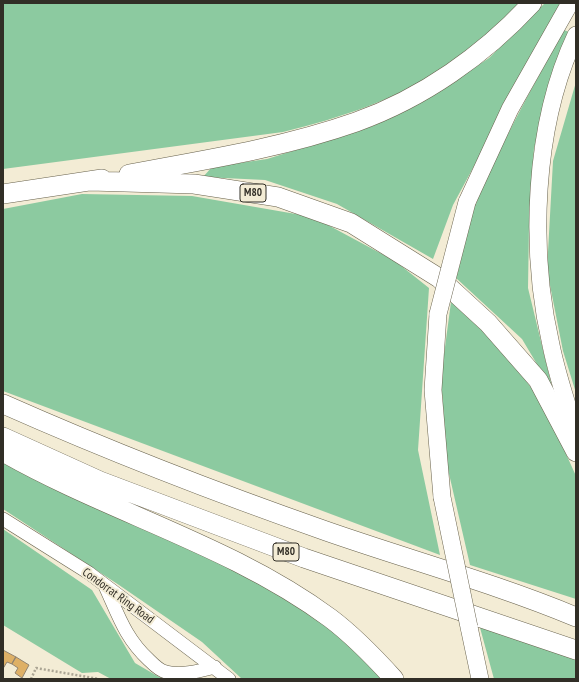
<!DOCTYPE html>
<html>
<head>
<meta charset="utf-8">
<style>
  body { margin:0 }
  #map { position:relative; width:579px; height:682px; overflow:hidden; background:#f3ecd5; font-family:"PT Sans Narrow",sans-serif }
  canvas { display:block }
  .frame { position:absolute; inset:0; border:4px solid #312e26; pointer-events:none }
</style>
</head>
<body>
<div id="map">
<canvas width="579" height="682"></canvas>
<div class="frame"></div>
</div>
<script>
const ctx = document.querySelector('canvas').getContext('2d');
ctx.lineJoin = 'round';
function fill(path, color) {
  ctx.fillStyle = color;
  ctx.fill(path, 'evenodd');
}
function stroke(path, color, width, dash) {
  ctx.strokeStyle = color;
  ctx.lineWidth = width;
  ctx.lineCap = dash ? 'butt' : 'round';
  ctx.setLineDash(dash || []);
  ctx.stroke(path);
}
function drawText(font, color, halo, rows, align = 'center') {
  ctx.font = font + ' "PT Sans Narrow",sans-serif';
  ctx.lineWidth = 4;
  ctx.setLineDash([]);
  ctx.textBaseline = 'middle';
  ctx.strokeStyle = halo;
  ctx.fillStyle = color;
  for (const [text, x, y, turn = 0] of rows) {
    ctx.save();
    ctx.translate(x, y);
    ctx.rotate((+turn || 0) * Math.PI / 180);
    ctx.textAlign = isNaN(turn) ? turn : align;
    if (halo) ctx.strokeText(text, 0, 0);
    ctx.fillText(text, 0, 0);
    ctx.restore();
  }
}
fill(new Path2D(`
  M3 3H525C500 23 475 46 449 65 399 99 340 118 283 132L3 169Z
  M545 3H562L453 205 433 259 337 204 265 180 203 177 212 167 267 159 373 126 442 89 489 58Z
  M564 30 569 32 534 148 529 226 528 288 553 391 522 339 456 278C463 258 463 236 471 216 496 151 531 90 564 30Z
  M576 82V393L563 351 547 270 553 161Z
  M82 194 192 196 313 217 395 261 429 288 418 450 440 555 3 391V209Z
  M451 302 500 347 543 403 576 476V599L470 565 447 465 441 377Z
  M3 458 246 572 314 616 353 646 382 679H242L202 642 119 585 3 509Z
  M3 529 92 590 135 663 159 677 168 679H111L98 672 82 673 3 625Z
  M479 624 576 659V679H494Z`), '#8ccaa0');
const building = new Path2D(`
  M3 650 16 657 12 664 7 662 4 667Z
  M16 657 29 665 22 678 15 673 18 668 12 664Z`);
fill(building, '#deb066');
stroke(building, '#908370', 1);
const minor = new Path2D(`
  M3 519 89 573 229 679
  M105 586C118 614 125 638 149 660 153 664 160 671 166 672 182 676 199 671 215 667`);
const major = new Path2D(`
  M576 35C533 126 529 249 551 345 557 375 567 404 576 433
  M467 202 510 109 570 3
  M438 314 433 390 442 497
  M469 627 480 679`);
const highway = new Path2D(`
  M129 174C205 160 282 148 356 122 423 98 484 55 532 3
  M90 181 194 184 278 197 351 223 439 278 488 323 538 380 576 452
  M3 194 102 179
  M3 404C109 451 217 493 326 531 409 560 494 583 576 617
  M3 437 100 481 304 558 576 650
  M3 452C110 513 231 545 330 618 354 636 375 658 394 679`);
stroke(minor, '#68624d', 14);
stroke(major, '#68624d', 18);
stroke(highway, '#68624d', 20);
stroke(new Path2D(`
  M31 679 36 668 99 679`), '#aba594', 2.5, [2, 2]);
stroke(minor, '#fff', 13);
stroke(major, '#fff', 17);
stroke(highway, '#fff', 19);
const majorBridge = new Path2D(`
  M438 314 467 202
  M442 497 469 627`);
stroke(majorBridge, '#68624d', 18, []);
stroke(majorBridge, '#fff', 17);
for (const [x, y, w] of [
  [253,193,26],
  [286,552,26]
]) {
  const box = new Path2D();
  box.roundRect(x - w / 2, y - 9, w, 18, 3);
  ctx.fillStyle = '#f3ecd5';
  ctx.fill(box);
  stroke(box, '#312e26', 1);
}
drawText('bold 11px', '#312e26', null, [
  ["M80",253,193],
  ["M80",286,552]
]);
drawText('12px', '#312e26', '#f3ecd5', [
  ["Condorrat Ring Road",118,596,36]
]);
</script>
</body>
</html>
